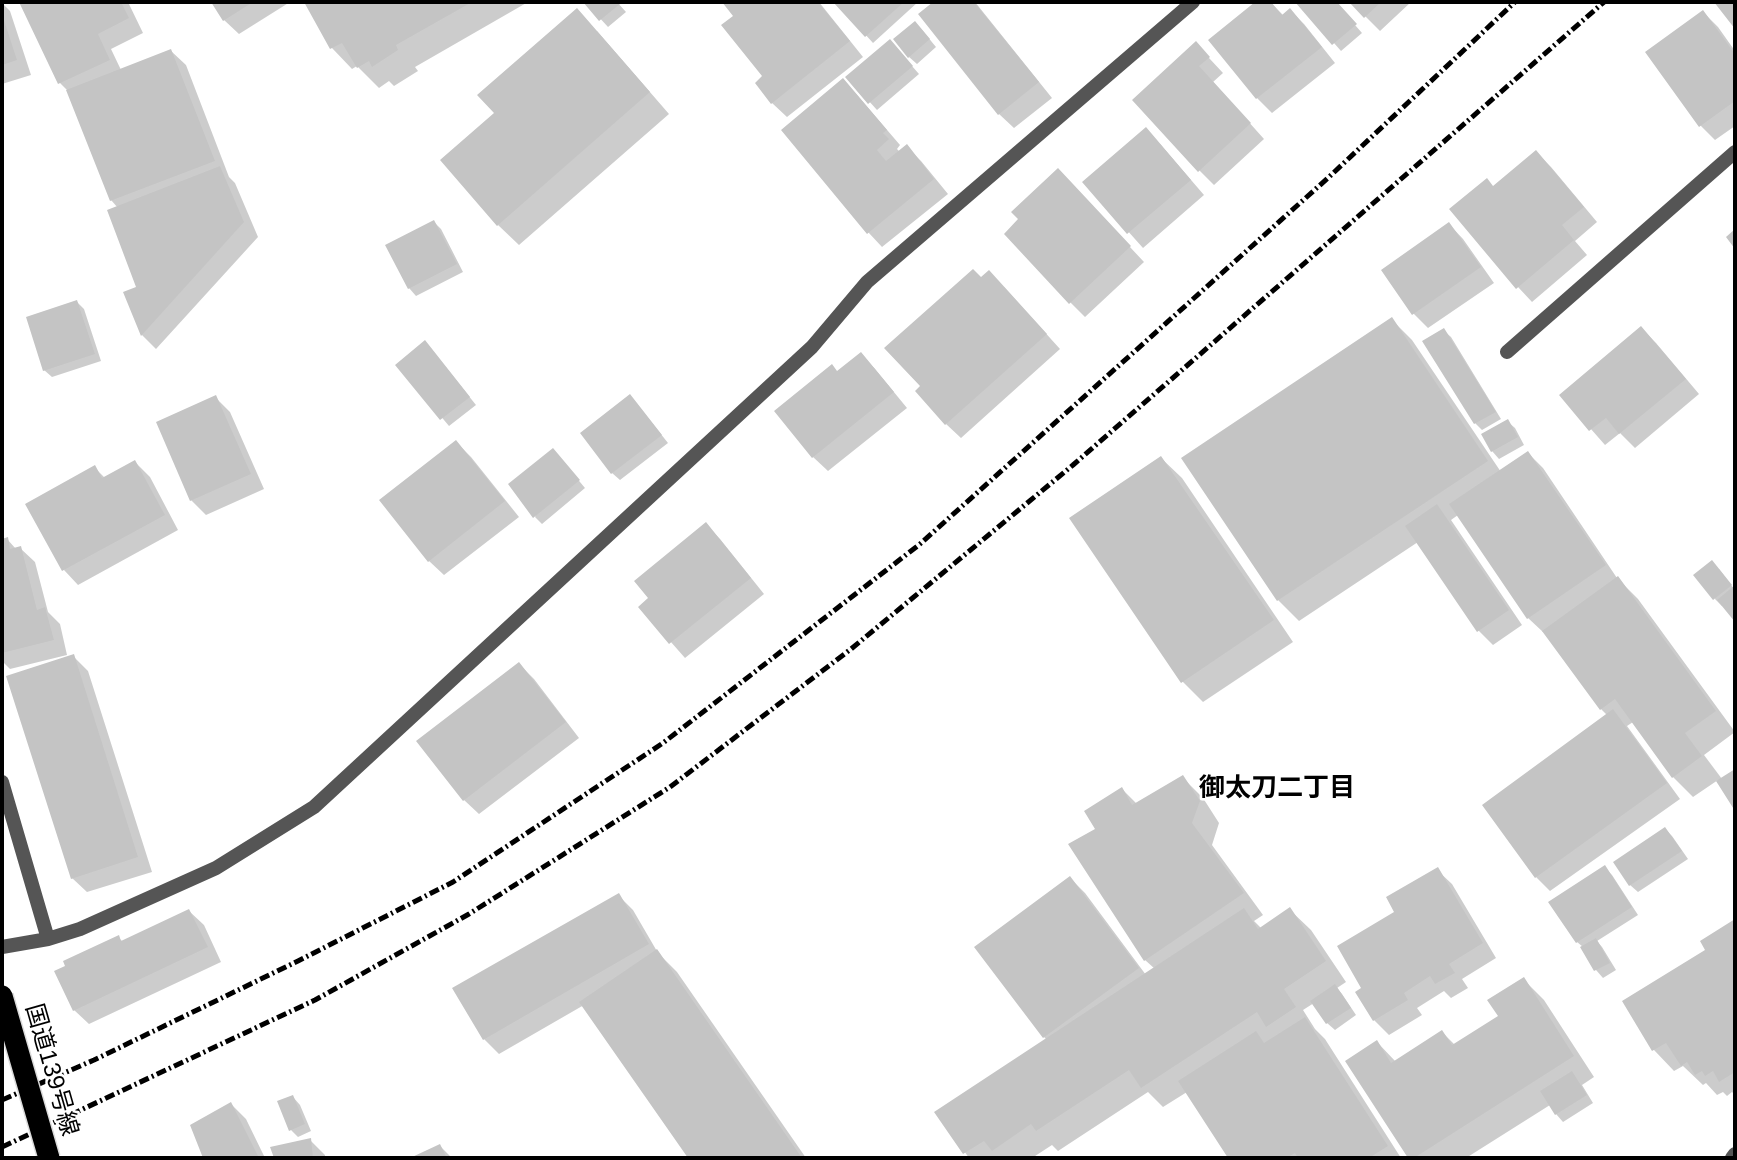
<!DOCTYPE html>
<html>
<head>
<meta charset="utf-8">
<style>
  body { margin:0 }
  #map { position:relative; width:1737px; height:1160px; overflow:hidden; background:#fff; font-family:Helvetica,sans-serif }
  canvas { display:block }
  .frame { position:absolute; inset:0; border:4px solid #000; pointer-events:none }
</style>
</head>
<body>
<div id="map">
<canvas width="1737" height="1160"></canvas>
<div class="frame"></div>
</div>
<script>
const ctx = document.querySelector('canvas').getContext('2d');
ctx.lineJoin = 'round';
function fill(path, color) {
  ctx.fillStyle = color;
  ctx.fill(path, 'evenodd');
}
function stroke(path, color, width, dash) {
  ctx.strokeStyle = color;
  ctx.lineWidth = width;
  ctx.lineCap = dash ? 'butt' : 'round';
  ctx.setLineDash(dash || []);
  ctx.stroke(path);
}
function drawText(font, color, halo, rows, align = 'center') {
  ctx.font = font + ' Helvetica,"Noto Sans JP",sans-serif';
  ctx.lineWidth = 5;
  ctx.setLineDash([]);
  ctx.textBaseline = 'middle';
  ctx.strokeStyle = halo;
  ctx.fillStyle = color;
  for (const [text, x, y, turn = 0] of rows) {
    ctx.save();
    ctx.translate(x, y);
    ctx.rotate((+turn || 0) * Math.PI / 180);
    ctx.textAlign = isNaN(turn) ? turn : align;
    if (halo) ctx.strokeText(text, 0, 0);
    ctx.fillText(text, 0, 0);
    ctx.restore();
  }
}
fill(new Path2D(`
  M21 2H128L143 33 111 49 121 70 171 51 186 65 229 177 235 183 258 237 156 349 142 335 125 293 139 288 118 208 111 200 70 93 60 83Z
  M213 2H290L239 34 224 20Z
  M306 2H528L415 67 418 71 394 86 389 81 379 88 357 66 352 69 332 48Z
  M585 2H617L626 12 608 27Z
  M724 2H819L863 57 787 117 772 103 764 77 736 16Z
  M836 2H918L873 43Z
  M936 2H975L1052 98 1014 128 999 114 920 14Z
  M1258 2H1270L1284 16 1290 10 1304 24 1335 63 1272 113 1257 98 1210 40Z
  M1298 2H1335L1362 33 1341 51Z
  M1351 2H1411L1380 31Z
  M2 3 10 11 31 75 2 84Z
  M1703 12 1718 27 1735 51V126L1715 140 1701 126 1648 52Z
  M922 30 936 47 917 64 909 57Z
  M597 31 669 114 519 245 498 225Z
  M1196 44 1223 73 1213 82 1264 139 1214 185 1199 170Z
  M897 49 919 74 877 110 847 77Z
  M843 80 857 95 900 145 897 149 900 152 906 146 921 161 948 194 882 247 868 232Z
  M1160 144 1204 195 1143 248 1084 182Z
  M1536 152 1551 167 1597 222 1575 241 1587 255 1532 302 1518 287 1494 188Z
  M1072 185 1144 262 1085 317 1070 302 1021 219Z
  M434 222 441 229 463 272 416 296 409 288Z
  M1449 224 1463 239 1494 283 1428 328 1413 313Z
  M1004 287 1060 349 961 438 946 424Z
  M77 302 84 309 101 361 52 377 44 370Z
  M1391 319 1412 340 1501 472 1528 453 1543 468 1617 578 1638 599 1735 732 1704 755 1722 779 1735 771V808L1718 780 1693 797 1673 777 1633 722 1627 726 1680 799 1550 891 1536 877 1607 715 1601 709 1544 631 1543 632 1528 618 1458 515 1451 520 1522 625 1493 645 1479 631 1418 542 1299 621 1278 600Z
  M1641 328 1656 343 1699 394 1635 448 1620 433 1605 445 1561 395Z
  M1443 330 1451 337 1501 419 1482 430 1475 423 1424 341Z
  M432 350 476 405 449 426 398 365Z
  M861 354 875 369 907 408 828 471 813 457 838 373Z
  M215 397 230 412 264 489 206 515 191 500Z
  M637 404 668 443 620 480 612 473Z
  M1507 421 1515 428 1524 445 1499 459 1492 451 1483 435Z
  M456 442 471 457 519 517 444 575 429 561Z
  M560 458 585 488 542 524 535 517Z
  M1161 458 1182 478 1293 642 1203 702 1183 682 1071 519Z
  M135 462 150 477 178 530 78 585 64 570 95 468 106 479Z
  M706 525 720 539 764 594 685 658 641 608Z
  M7 539 16 549 20 548 35 562 48 612 60 624 67 655 10 669 2 661V541Z
  M1719 569 1734 589 1735 588V619L1723 604 1722 606 1715 599Z
  M73 656 88 671 152 872 87 892 72 878Z
  M519 664 534 679 579 738 479 814 464 800Z
  M1182 777 1203 798 1219 823 1212 845 1263 915 1254 921 1262 929 1290 910 1311 930 1346 982 1337 988 1342 994 1356 1015 1335 1030 1327 1023 1314 1003 1303 1010 1315 1029 1325 1039 1401 1158H1230L1187 1092 1163 1107 1148 1092 1058 1151 1052 1145 1032 1158H969L937 1112 1047 1040 1044 1037 1070 878 1085 893 1146 975 1155 969 1145 960 1098 830 1122 789 1137 804Z
  M1665 829 1672 836 1688 859 1638 892 1630 885 1615 863Z
  M1605 868 1612 875 1638 915 1597 941 1602 947 1616 970 1603 978 1596 970 1583 947 1577 942Z
  M1437 870 1452 884 1496 958 1462 979 1468 988 1451 998 1444 991 1417 1008 1422 1015 1389 1035 1374 1020 1363 989 1397 912Z
  M618 895 633 910 658 953 677 972 806 1158H690L584 1005 499 1054 484 1039 454 989Z
  M189 911 204 925 221 962 89 1024 74 1010 118 937 123 942Z
  M1735 922V1095L1732 1092 1727 1096 1723 1092 1717 1095 1706 1083 1703 1085 1683 1066 1674 1071 1654 1050 1624 1002 1708 950 1703 942Z
  M1523 979 1544 1000 1594 1077 1582 1085 1593 1103 1563 1122 1556 1114 1550 1105 1466 1158H1410L1348 1061 1377 1042 1396 1062 1442 1032 1455 1045 1500 1017Z
  M293 1097 300 1105 311 1131 298 1137 291 1130Z
  M231 1104 246 1119 265 1158H204L192 1126Z
  M310 1140 325 1155V1158H276L273 1148Z
  M440 1146 452 1158H415Z`), '#0003');
fill(new Path2D(`
  M19 2H121L129 18 98 34 110 60 58 84Z
  M211 2H253L223 21Z
  M304 2H472L396 45 398 50 372 67 369 61 357 68 342 43 330 49Z
  M583 2H618L620 4 599 21Z
  M722 2H818L850 41 771 104 755 83 762 76 721 25 733 16Z
  M833 2H904L865 37Z
  M933 2H974L1039 82 998 115 918 14Z
  M1255 2H1271L1282 15 1290 8 1322 47 1256 99 1208 40Z
  M1295 2H1337L1357 24 1332 45Z
  M1349 2H1381L1364 18Z
  M1714 2H1735V29Z
  M577 8 650 92 497 226 440 160 494 113 477 95Z
  M1703 10 1735 54V101L1699 127 1645 52Z
  M2 14 17 60 2 65Z
  M915 21 930 39 908 58 893 39Z
  M890 39 913 66 868 104 845 77Z
  M1196 41 1210 57 1199 66 1251 123 1198 172 1132 100Z
  M171 49 215 161 110 201 66 90Z
  M843 78 887 130 883 133 889 139 877 150 886 161 907 144 934 179 867 234 781 130Z
  M1146 127 1191 180 1127 234 1082 182Z
  M1536 150 1584 207 1562 225 1574 240 1516 289 1449 209 1487 178 1493 186Z
  M220 166 244 222 141 336 123 292 136 287 107 210Z
  M1058 168 1131 246 1069 304 1004 234 1018 219 1011 212Z
  M434 220 457 264 408 289 385 245Z
  M1449 222 1481 267 1412 315 1381 270Z
  M1735 229V249L1726 237Z
  M973 269 981 277 989 270 1047 334 945 425 915 391 920 386 884 348Z
  M77 300 95 354 43 371 26 317Z
  M1392 317 1488 461 1277 601 1181 458Z
  M1641 326 1686 379 1619 434 1606 418 1589 431 1559 395Z
  M1444 328 1496 412 1474 424 1422 341Z
  M425 340 470 397 440 420 395 365Z
  M861 352 894 392 812 458 774 411 832 364 837 371Z
  M630 394 662 435 611 474 580 433Z
  M216 395 251 474 190 501 156 422Z
  M1508 419 1518 437 1491 452 1481 434Z
  M456 440 505 501 428 562 379 500Z
  M553 448 580 480 533 518 508 484Z
  M1528 451 1606 565 1527 619 1449 504Z
  M1161 456 1274 620 1181 683 1069 518Z
  M135 460 165 515 62 571 25 504 95 465 102 478Z
  M1437 504 1509 610 1477 632 1405 526Z
  M706 522 751 578 669 644 638 607 648 598 634 581Z
  M8 537 10 549 21 546 37 610 45 607 54 640 2 653V539Z
  M1712 560 1732 585 1713 600 1693 575Z
  M1618 576 1716 711 1685 733 1702 756 1672 778 1615 699 1600 710 1542 631Z
  M1735 585V622L1717 600Z
  M74 654 138 857 71 879 6 676Z
  M519 662 566 722 463 801 416 741Z
  M1613 709 1667 783 1535 878 1482 805Z
  M1735 769V811L1716 781Z
  M1183 775 1200 801 1192 823 1244 893 1144 961 1068 844 1095 829 1084 811 1122 787 1132 805Z
  M1665 827 1682 851 1629 886 1613 862Z
  M1605 865 1632 907 1576 943 1548 902Z
  M1438 867 1483 943 1449 964 1455 973 1435 984 1430 976 1404 993 1408 1000 1373 1021 1355 992 1361 988 1337 946 1394 912 1386 897Z
  M1070 876 1139 968 1043 1038 974 947Z
  M619 893 649 944 483 1040 452 988Z
  M1290 907 1326 961 1284 989 1296 1007 1266 1027 1257 1012 1141 1088 1129 1070 1036 1131 1031 1124 992 1151 984 1141 963 1154 934 1112 1244 908 1258 929Z
  M189 909 208 947 73 1011 54 971 65 966 63 961 119 935 121 941Z
  M1735 919V1072L1719 1082 1713 1071 1705 1076 1702 1071 1695 1075 1687 1062 1681 1066 1666 1043 1652 1051 1622 1001 1705 950 1700 941Z
  M1596 938 1610 963 1594 971 1580 947Z
  M657 949 802 1158H688L579 1002Z
  M1524 977 1574 1056 1414 1158H1408L1345 1061 1377 1040 1391 1063 1442 1030 1452 1045 1498 1016 1487 1000Z
  M1335 984 1351 1008 1326 1024 1310 1001Z
  M1305 1017 1388 1146 1369 1158H1298L1295 1153 1286 1158H1228L1178 1081 1256 1031 1264 1043Z
  M1572 1071 1587 1095 1555 1115 1540 1091Z
  M293 1095 305 1124 289 1131 277 1101Z
  M231 1102 259 1158H203L190 1125Z
  M311 1138 313 1158H274L270 1147Z
  M440 1144 447 1158H410Z`), '#c4c4c4');
stroke(new Path2D(`
  M1507 352 1735 152
  M2 782 48 939
  M2 947 48 939 80 929 216 868 314 807 812 347 867 282 1193 2
  M1732 1158 1735 1154`), '#555', 14);
stroke(new Path2D(`
  M2 1100 94 1060 298 961 453 882 663 743 920 544 1329 177 1515 2
  M2 1147 315 1000 469 914 670 787 851 649 1073 465 1604 2`), '#000', 5, [10, 3.5, 2, 3.5]);
const highwayBridge = new Path2D(`
  M2 996 49 1158`);
stroke(highwayBridge, '#dbdbdb', 24, []);
stroke(highwayBridge, '#000', 21);
drawText('24px', '#000', '#fff', [
  ["国道139号線",51,1070,74]
]);
drawText('bold 26px', '#000', '#fff', [
  ["御太刀二丁目",1277,789]
]);
</script>
</body>
</html>
